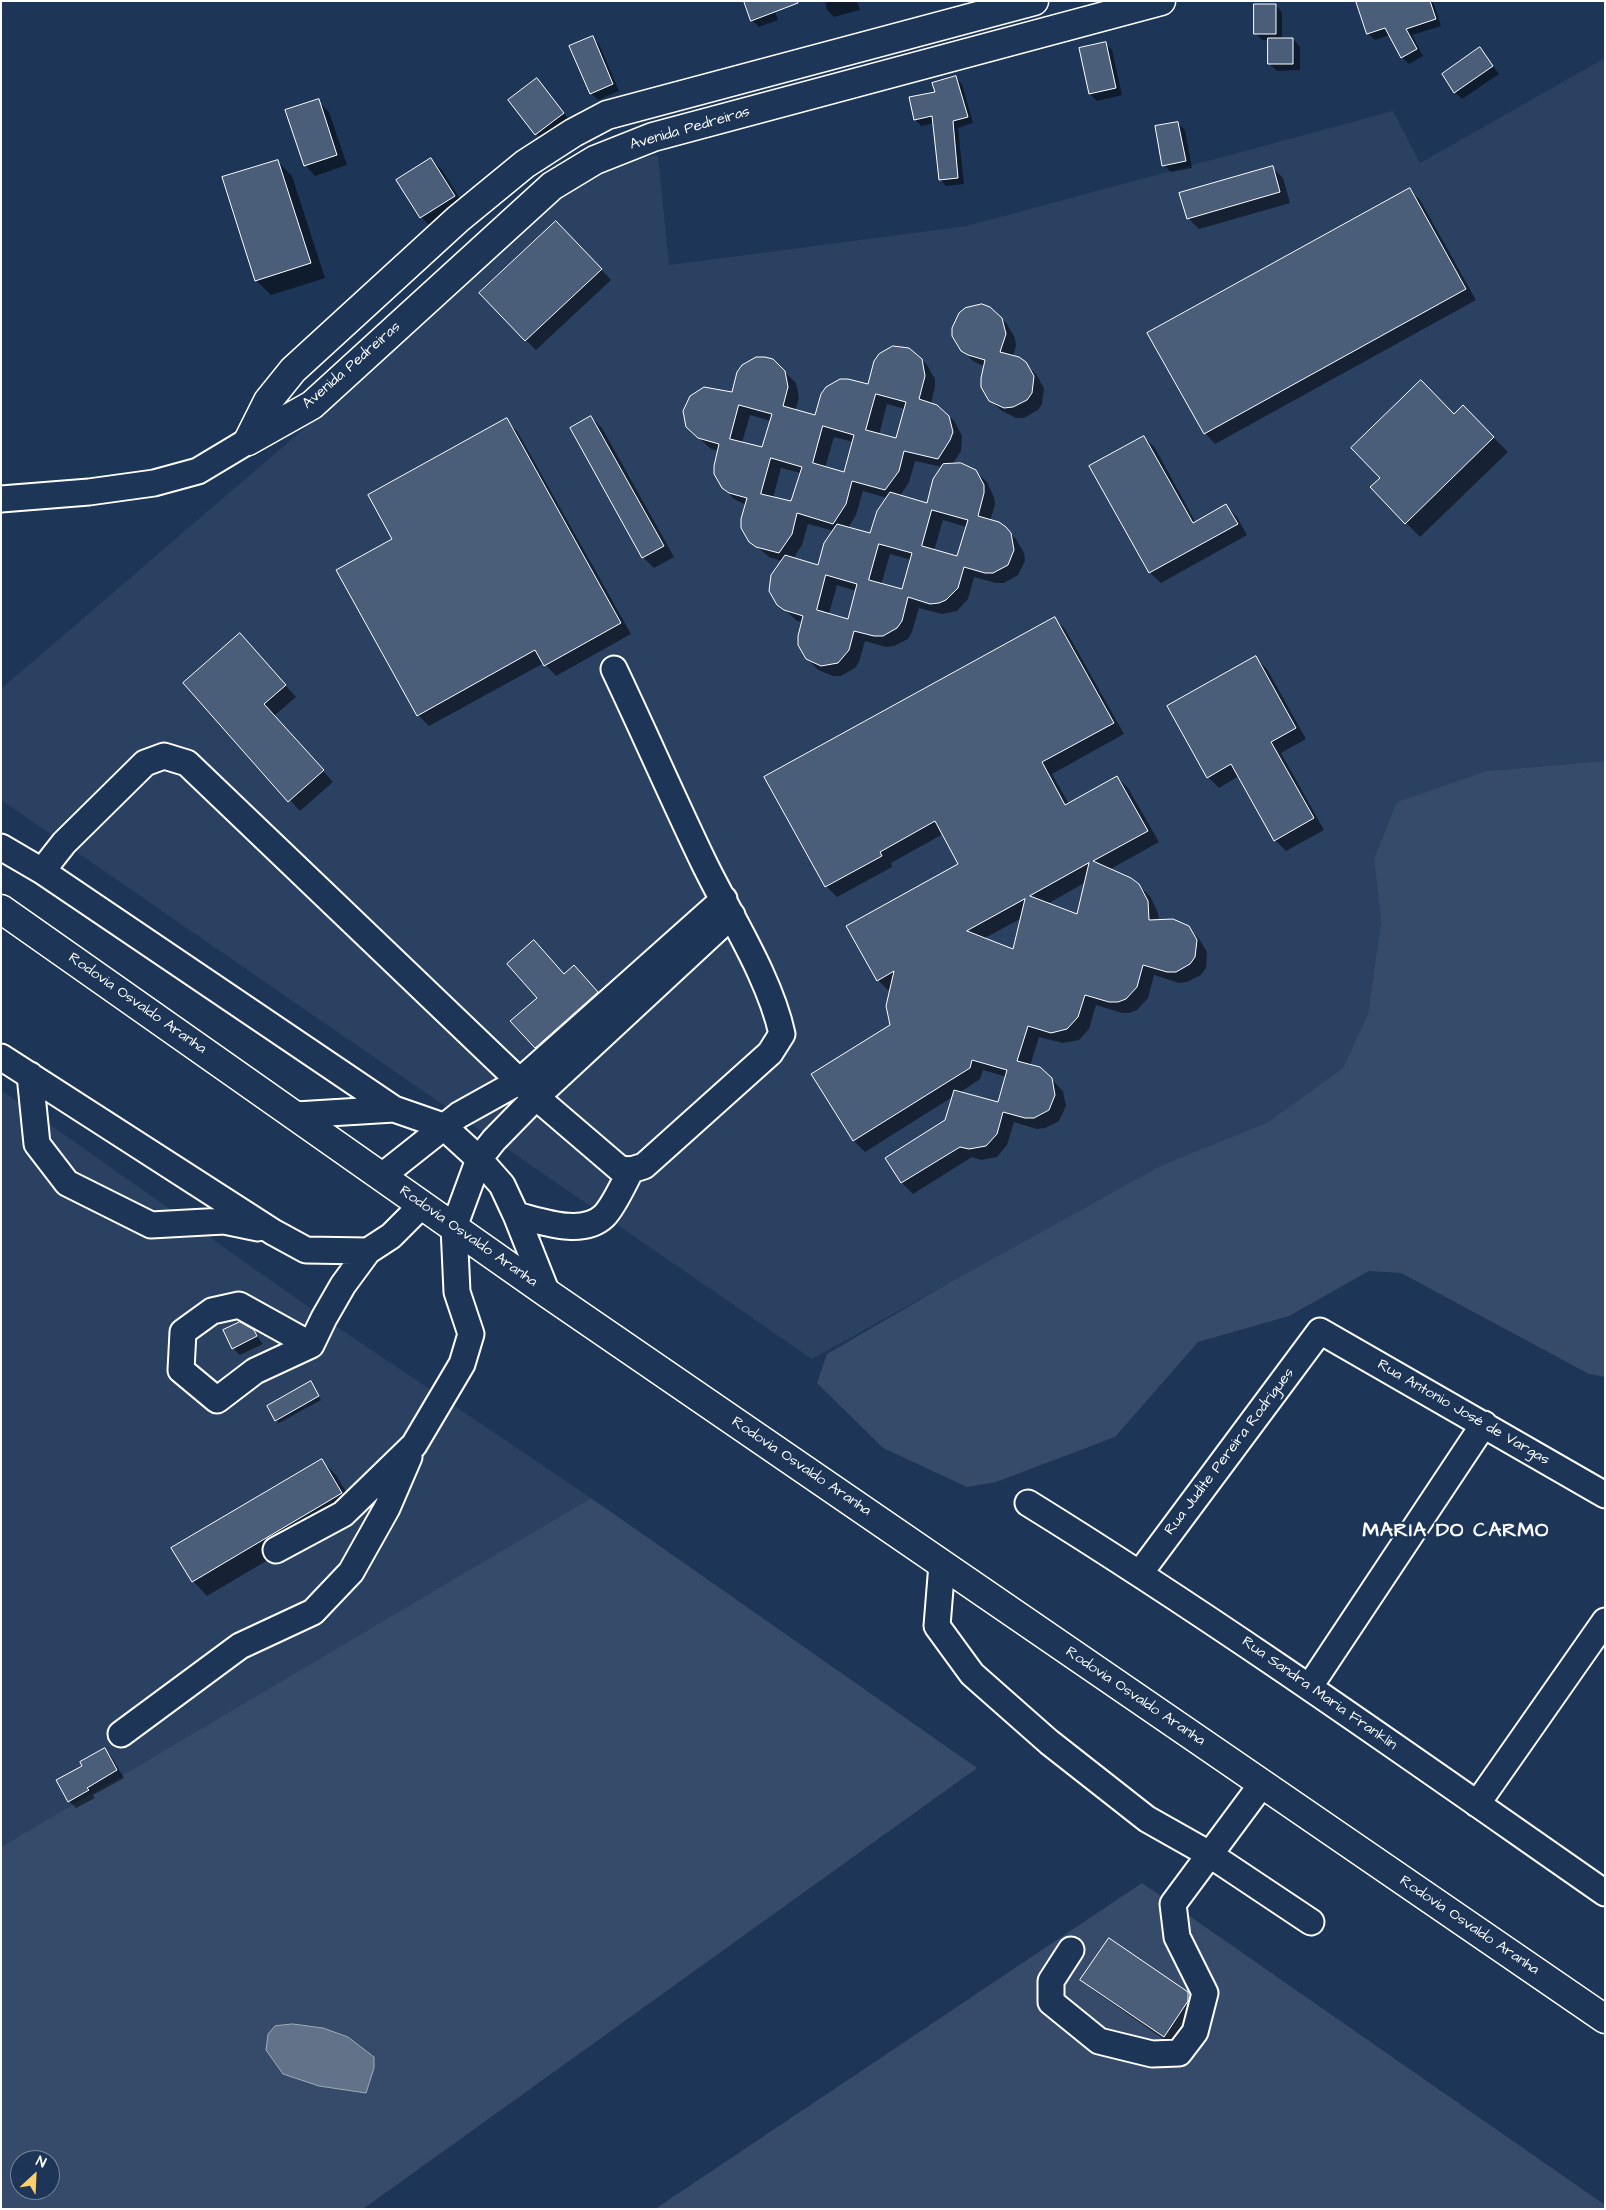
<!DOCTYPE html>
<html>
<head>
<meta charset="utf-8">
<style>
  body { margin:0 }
  #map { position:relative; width:1606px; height:2210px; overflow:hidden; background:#1d3557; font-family:"Architects Daughter",sans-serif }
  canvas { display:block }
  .frame { position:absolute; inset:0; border:2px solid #fff; pointer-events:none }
  .north { position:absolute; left:10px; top:2150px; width:50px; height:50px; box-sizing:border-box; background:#1d3557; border:1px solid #77869a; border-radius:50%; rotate:25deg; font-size:14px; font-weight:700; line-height:20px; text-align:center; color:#fff }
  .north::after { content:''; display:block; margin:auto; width:18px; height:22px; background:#ffd166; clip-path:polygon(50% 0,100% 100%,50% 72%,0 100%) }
</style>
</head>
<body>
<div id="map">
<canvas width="1606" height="2210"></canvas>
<div class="frame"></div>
<div class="north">N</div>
</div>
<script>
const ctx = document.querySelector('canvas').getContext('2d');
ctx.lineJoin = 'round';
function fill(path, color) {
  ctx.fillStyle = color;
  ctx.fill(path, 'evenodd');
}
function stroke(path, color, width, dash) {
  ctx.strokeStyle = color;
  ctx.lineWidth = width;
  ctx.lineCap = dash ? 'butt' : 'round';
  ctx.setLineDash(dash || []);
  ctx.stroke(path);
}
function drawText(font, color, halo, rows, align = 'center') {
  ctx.font = font + ' "Architects Daughter",sans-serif';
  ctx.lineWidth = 4.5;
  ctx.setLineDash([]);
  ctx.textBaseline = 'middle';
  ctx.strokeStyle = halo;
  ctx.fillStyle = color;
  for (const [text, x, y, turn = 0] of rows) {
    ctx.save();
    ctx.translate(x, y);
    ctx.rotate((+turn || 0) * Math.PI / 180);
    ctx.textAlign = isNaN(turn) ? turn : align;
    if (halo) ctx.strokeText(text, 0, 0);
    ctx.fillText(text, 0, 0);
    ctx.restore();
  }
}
fill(new Path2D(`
  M1605 58V761L1487 771 1374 859 1381 921 1368 1014 1343 1068 1268 1122 1160 1166 812 1359 1 800V689L343 395 577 171 658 155 669 265 967 226 1393 111 1420 163Z
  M1 1090 324 1318 591 1498 1 1847Z`), '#2a4161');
fill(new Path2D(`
  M1605 761V1377L1589 1374 1401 1273 1369 1271 1289 1316 1198 1342 1115 1437 996 1482 967 1487 883 1448 817 1383 827 1354 949 1283 1160 1166 1268 1122 1343 1068 1368 1014 1381 921 1374 859 1397 802 1487 771Z
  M591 1498 977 1768 363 2209H1V1847ZM20 2160H50V2190H20Z
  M1142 1883 1605 2205V2209H655Z`), '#364b69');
const water = new Path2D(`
  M293 2024 323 2028 348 2037 374 2057V2068L366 2093 319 2086 283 2074 266 2050 268 2034 275 2026Z`);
fill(water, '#617289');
stroke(water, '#a0aab8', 1);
fill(new Path2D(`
  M825 1H857L860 10 834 17 827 10Z
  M1358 1H1433L1441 26 1412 35 1423 56 1409 64 1402 57 1390 35 1375 40 1369 34Z
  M771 2 778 20 759 27 752 20Z
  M1275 5 1282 12V40L1293 39 1300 47V70L1277 71 1270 64 1269 40H1262L1255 33Z
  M592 37 599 44 619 91 598 100 591 93Z
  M1105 43 1112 50 1122 95 1097 101 1090 94Z
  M1480 49 1499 74 1462 99 1455 92Z
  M956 78 962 84 973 123 958 128 964 184 946 186 940 179 934 123 921 126 915 119 936 92Z
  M544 87 570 121 543 141 510 101Z
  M318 101 329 112 347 165 315 176 305 165Z
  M1178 123 1185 130 1192 168 1171 172 1164 165Z
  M431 159 442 170 465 207 432 228 421 217Z
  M277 161 292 176 325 278 271 295 256 280Z
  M1272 167 1283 178 1290 203 1199 229 1188 218Z
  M1409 190 1420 200 1476 300 1215 444 1205 433Z
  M567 233 611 280 536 350 526 340Z
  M982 306 996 312 1007 324 1015 338 1016 346 1013 356 1025 363 1036 374 1044 388 1042 404 1038 410 1024 418H1016L1002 411 990 400 985 367 973 361 962 350Z
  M916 354 927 365 935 379V387L931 404 943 410 955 422 962 436 961 451 952 465 975 471 987 482 994 497 995 504 990 521 1005 528 1016 539 1024 553 1025 561 1018 575 1004 583H996L974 577 968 599 957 611 942 614 919 608 912 632 908 639 894 646 886 647 865 641 859 662 855 668 841 676H833L818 670 807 658 803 622 797 621 785 610 782 561 769 557 750 541 746 505 734 499 723 487 719 451 711 449 699 438 733 394 784 371 796 383 799 398 795 411 816 417ZM887 404 905 409 897 440 879 435ZM750 415 771 421 763 448 742 443ZM834 437 853 442 845 473 825 468ZM915 461 942 467 928 504 900 496 909 482ZM781 468 801 473 792 503 773 498ZM863 491 887 498 871 535 848 528 856 515ZM943 520 967 527 958 558 934 551ZM808 524 834 531 819 566 793 559 802 545ZM890 554 912 560 903 591 881 585ZM837 585 856 591 849 620 829 614Z
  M1463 407 1508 452 1420 537 1371 487Z
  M591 417 602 428 674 557 654 568 643 557Z
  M506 420 517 431 631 634 556 676 544 663 429 726 418 715 394 539Z
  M1144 437 1155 448 1196 523 1226 506 1237 517 1247 535 1161 583 1150 573 1091 467Z
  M1054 618 1065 629 1124 734 1052 774 1069 804 1117 777 1128 788 1159 842 1109 870 1138 885 1150 896 1158 913 1159 921 1188 927 1199 939 1207 952 1206 968 1201 975 1187 982 1179 983 1154 975 1148 998 1137 1010 1129 1013H1122L1096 1005 1089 1029 1079 1040 1063 1043 1039 1037 1030 1066 1051 1079 1063 1091 1066 1106 1059 1121 1045 1128 1037 1129 1014 1122 1007 1145 997 1157 981 1160 972 1157 913 1194 902 1183 886 1158 946 1120 954 1096 865 1152 854 1141 813 1075 891 1026V990L889 991 878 980 960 864 943 834 891 863 892 867 837 897 826 886ZM1086 882 1078 916 1047 904 1051 902ZM1022 918 1014 951 983 939ZM983 1070 1007 1077 999 1104 959 1093 980 1079Z
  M250 646 296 697 274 716 333 782 300 811 185 683Z
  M1256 658 1267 669 1306 739 1281 753 1324 830 1286 851 1275 840 1239 776 1219 788 1208 777Z
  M580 972 603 998 541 1053 512 1021 564 975Z
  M253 1331 263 1344 240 1355 233 1348Z
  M314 1386 321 1400 279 1423 276 1420Z
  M322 1461 336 1475 356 1508 207 1596 193 1581Z
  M104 1749 111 1756 124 1778 93 1795 95 1798 76 1808 69 1801 84 1767Z
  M1110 1939 1189 1996 1200 2007 1175 2047 1093 1990 1082 1979Z`), '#0007');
const building = new Path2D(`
  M744 1H798V3L751 21Z
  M1356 1H1430L1436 19 1406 29 1417 49 1401 58 1385 28 1367 34Z
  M1254 4H1276V34H1254Z
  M593 36 613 84 590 94 569 46Z
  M1268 38H1293V64H1268Z
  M1106 42 1116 88 1089 94 1079 48Z
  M1480 47 1493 66 1454 93 1442 74Z
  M956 76 968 117 953 121 958 178 939 180 932 116 914 120 909 97 935 92 932 83Z
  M537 78 564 113 535 135 508 100Z
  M319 99 337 155 304 166 285 110Z
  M1178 122 1186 161 1162 166 1155 126Z
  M431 158 455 196 420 218 396 180Z
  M278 160 311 263 255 281 222 177Z
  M1273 166 1280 192 1187 219 1179 193Z
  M1410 188 1466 289 1204 434 1147 333Z
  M556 221 602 269 525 341 479 293Z
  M982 304 990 307 1002 318 1006 334 1000 352 1019 357 1026 362 1034 376 1032 393 1027 400 1013 407 1004 408 989 401 981 387V378L985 360 968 355 961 351 952 336V328L959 313 965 308Z
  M893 346 909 348 922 359 925 376 919 399 937 405 949 416 953 432 950 440 938 459 904 451 899 471 885 490 852 481 846 504 833 524 797 513 792 534 779 553 756 547 749 542 741 528V519L747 498 729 493 722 488 714 474V466L719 444 698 438 686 427 683 411 690 396 704 387 732 392 737 372 742 365 756 357H765L773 359 785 371 788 387 783 406 815 415 821 394 826 387 840 379H848L868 384 874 361 879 354ZM876 394 906 402 896 438 866 430ZM739 405 772 414 762 447 730 439ZM823 426 854 435 844 472 813 463ZM771 458 802 467 791 501 761 494Z
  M1421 380 1454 414 1463 405 1494 437 1405 524 1370 487 1380 478 1351 448Z
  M591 416 664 546 642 558 570 428Z
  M507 418 621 623 544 666 535 650 417 716 336 570 392 539 368 495Z
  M1144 436 1193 523 1226 504 1238 524 1149 573 1089 466Z
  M961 463 976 470 984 485V493L978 516 999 522 1006 527 1011 533 1014 550 1008 565 993 573H985L964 567 958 588 946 600 939 603 930 604 908 597 902 621 897 628 883 636H874L854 631 849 650 838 663 821 666 806 659 798 645V636L803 616 784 610 777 605 769 591 771 575 785 555 818 565 824 543 837 524 870 533 877 511 890 492 927 503 933 479 943 464ZM932 510 968 520 957 556 922 546ZM879 544 912 553 902 589 869 580ZM826 575 857 584 848 619 817 610Z
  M1055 617 1114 723 1042 762 1065 805 1117 776 1148 831 1093 861 1131 878 1139 884 1148 901 1149 920 1173 919 1189 926 1197 940 1195 957 1190 964 1176 972H1167L1143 965 1137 987 1126 999 1118 1002H1109L1085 995 1078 1017 1067 1029 1051 1033 1028 1026 1017 1061 1040 1067 1052 1078 1055 1095 1049 1110 1034 1118H1025L1003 1112 997 1134 986 1146 969 1149 960 1147 901 1183 885 1158 945 1120 954 1090 998 1102 1007 1070 972 1060 970 1068 853 1141 811 1074 890 1025 886 1006 894 971 877 981 846 926 958 864 935 821 880 852 882 856 825 887 764 777ZM1089 863 1077 914 1030 896ZM1025 899 1013 949 967 931Z
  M240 633 286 685 264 704 324 770 288 802 183 683Z
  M1256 656 1296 728 1271 742 1314 818 1274 841 1231 764 1207 778 1167 706Z
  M534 940 564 974 574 965 598 992 535 1048 510 1021 537 998 507 964Z
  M240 1322 254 1330 257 1336 232 1349 223 1330Z
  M311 1381 319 1396 275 1421 267 1406Z
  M322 1459 342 1493 192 1582 171 1548Z
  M105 1748 117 1770 87 1788 89 1790 68 1802 56 1780 82 1766 80 1762Z
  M1109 1938 1188 1992V2001L1164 2037 1080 1980Z`);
fill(building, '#4a5d79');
stroke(building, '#fff', 1);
const minor = new Path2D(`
  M1 499 89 492 154 483 198 471 248 441
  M1 847 42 871 394 1109 443 1126 479 1159 502 1185 516 1215 547 1293
  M42 871 64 843 145 763 164 756 187 763 536 1097 620 1169 631 1170 644 1166 770 1053 782 1034C770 978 731 918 705 865 674 801 645 734 614 669
  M1 1057 273 1232 306 1250 368 1251
  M30 1075 37 1144 67 1183 151 1225 224 1221 258 1228
  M296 1115 394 1109
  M382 1176 459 1115 520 1081 724 899
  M516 1215C541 1221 582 1237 604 1216 614 1206 624 1183 631 1170
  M311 1345 239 1305 212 1311 183 1332 181 1370 217 1400 255 1371 311 1345 324 1318 343 1285 368 1251 391 1236 422 1205
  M1028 1503C1225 1625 1414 1760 1605 1893
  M276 1550 343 1514 414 1445 462 1364 471 1334 457 1292 454 1227 479 1159 494 1140 536 1097 732 915
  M942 1564 937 1626 972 1674 1049 1742 1147 1819 1209 1854 1311 1922
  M1140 1573 1320 1331 1605 1495
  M1310 1686 1484 1424
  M121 1734 240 1646 313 1612 351 1572 387 1508 409 1457
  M1477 1804 1605 1621
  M1071 1950 1051 1981V2002L1099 2041 1152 2054 1179 2053 1195 2032 1205 1993 1177 1937 1173 1904 1262 1784`);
const major = new Path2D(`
  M248 441 312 405 552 186 595 160 653 137 1161 1
  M248 441 268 401 293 370 458 219 525 164 573 133 607 115 1034 1`);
const highway = new Path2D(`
  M1 909 547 1293 1605 2019`);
stroke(minor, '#fff', 29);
stroke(major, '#fff', 31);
stroke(highway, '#fff', 31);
stroke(minor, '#1d3557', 25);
stroke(major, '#1d3557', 28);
stroke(highway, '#1d3557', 28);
drawText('15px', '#fff', '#1d3557', [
  ["Avenida Pedreiras",690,129,-16],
  ["Avenida Pedreiras",352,366,-41],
  ["Rodovia Osvaldo Aranha",137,1004,35],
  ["Rodovia Osvaldo Aranha",468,1237,35],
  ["Rua Antonio José de Vargas",1463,1413,30],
  ["Rua Judite Pereira Rodrigues",1230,1452,-53],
  ["Rodovia Osvaldo Aranha",801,1467,34],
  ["Rua Sandra Maria Franklin",1319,1694,35],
  ["Rodovia Osvaldo Aranha",1135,1697,34],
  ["Rodovia Osvaldo Aranha",1469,1926,34]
]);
ctx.letterSpacing = '1px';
drawText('bold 20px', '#fff', '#1d3557', [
  ["MARIA DO CARMO",1456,1532]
]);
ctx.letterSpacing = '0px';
</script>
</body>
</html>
